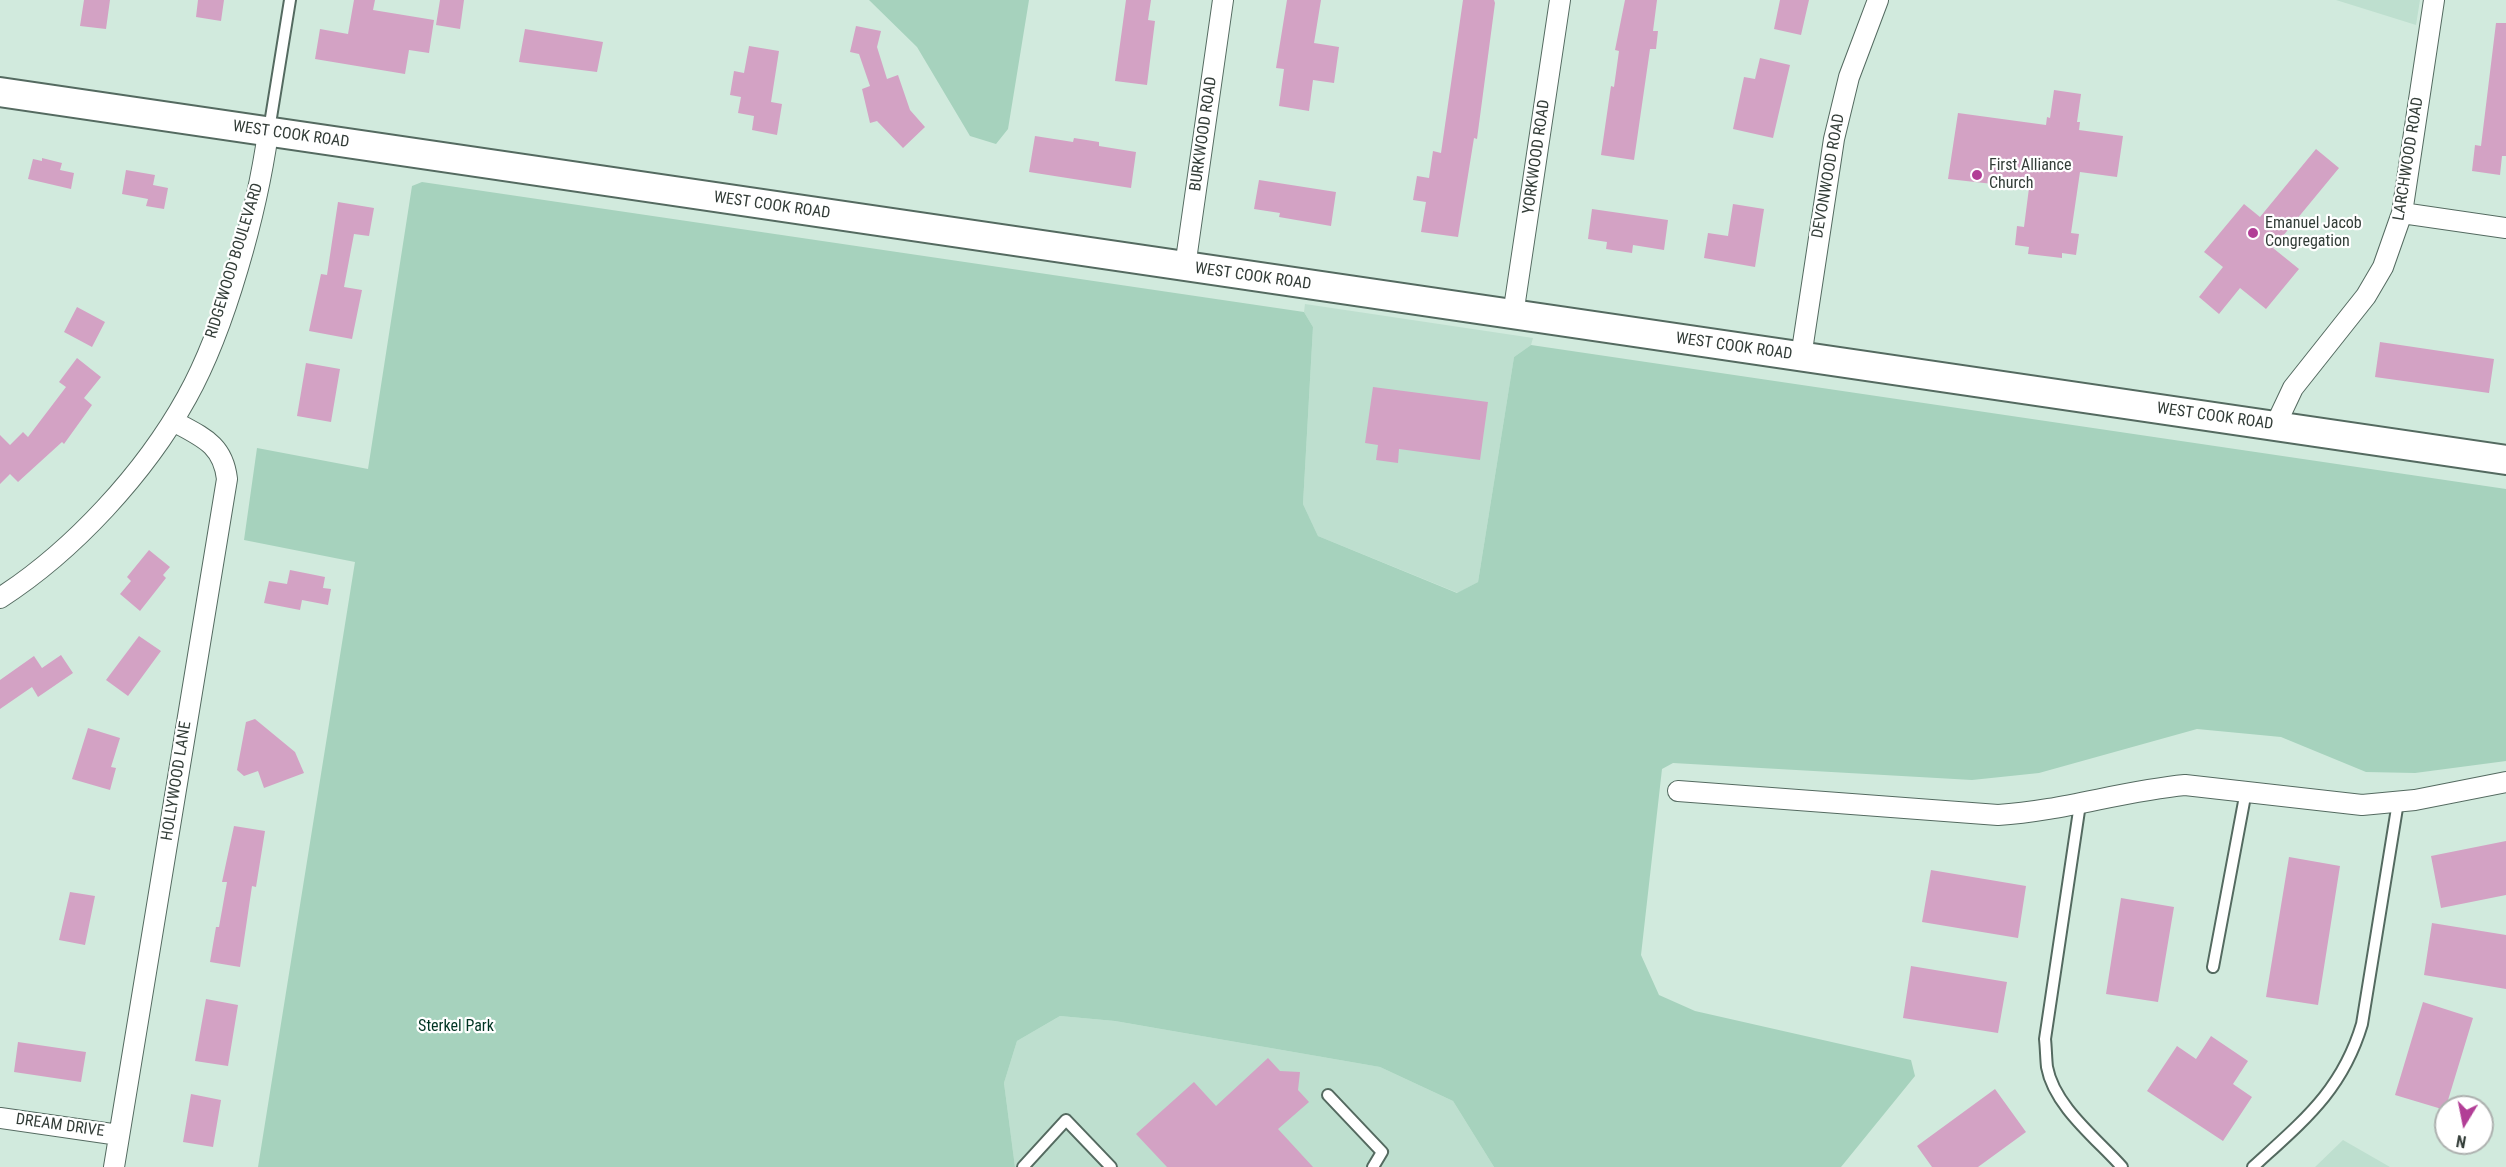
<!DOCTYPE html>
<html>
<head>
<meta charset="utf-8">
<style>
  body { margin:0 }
  #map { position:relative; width:2506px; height:1167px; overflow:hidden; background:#d1eadd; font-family:"Roboto Condensed",sans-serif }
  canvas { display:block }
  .north { position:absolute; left:2434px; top:1095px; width:60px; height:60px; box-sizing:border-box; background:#fff; border:2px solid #adb1af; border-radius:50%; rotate:190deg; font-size:16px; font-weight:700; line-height:24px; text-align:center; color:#333d38 }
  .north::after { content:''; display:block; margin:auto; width:21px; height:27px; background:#b23e96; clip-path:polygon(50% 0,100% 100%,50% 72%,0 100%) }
</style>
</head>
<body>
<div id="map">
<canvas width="2506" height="1167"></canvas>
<div class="north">N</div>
</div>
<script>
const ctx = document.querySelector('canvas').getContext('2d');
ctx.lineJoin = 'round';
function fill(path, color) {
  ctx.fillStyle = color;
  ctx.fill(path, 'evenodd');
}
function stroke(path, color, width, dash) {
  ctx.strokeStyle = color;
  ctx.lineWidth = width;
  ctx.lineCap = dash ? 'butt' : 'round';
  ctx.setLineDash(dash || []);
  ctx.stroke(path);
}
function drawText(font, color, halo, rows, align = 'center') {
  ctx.font = font + ' "Roboto Condensed",sans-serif';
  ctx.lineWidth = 4.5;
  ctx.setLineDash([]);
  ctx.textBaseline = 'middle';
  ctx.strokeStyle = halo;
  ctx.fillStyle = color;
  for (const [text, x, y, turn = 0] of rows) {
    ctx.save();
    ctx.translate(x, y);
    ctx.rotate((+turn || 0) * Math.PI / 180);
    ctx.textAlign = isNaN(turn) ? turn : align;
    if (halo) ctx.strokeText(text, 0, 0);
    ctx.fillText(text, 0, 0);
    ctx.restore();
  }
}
fill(new Path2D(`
  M2336 0H2420L2416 25Z
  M1305 304 1533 338 1531 345 1514 357 1478 582 1458 593 1318 536 1303 504 1313 327 1304 312Z
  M1060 1016 1115 1021 1380 1067 1453 1101 1494 1167H1015L1004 1083 1017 1041Z
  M2343 1140 2390 1167H2315Z`), '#bedfcf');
fill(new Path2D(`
  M869 0H1029L1008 129 996 144 970 136 917 47Z
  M422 182 1304 312 1313 327 1303 504 1318 536 1457 593 1478 582 1514 357 1531 345 2506 489V761L2415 773 2366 772 2281 737 2197 729 2039 773 1972 780 1673 763 1662 769 1641 955 1659 995 1695 1011 1911 1060 1915 1076 1841 1167H1494L1453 1101 1380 1067 1115 1021 1060 1016 1017 1041 1004 1083 1015 1167H258L355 562 244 540 257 448 368 469 412 186Z`), '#a6d2bd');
fill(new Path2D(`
  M84 0H110L106 29 80 26Z
  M198 0H224L221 21 196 17Z
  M354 0H375L373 10 434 20 429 53 409 50 405 74 315 59 320 29 348 34Z
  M440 0H464L460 29 436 25Z
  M1126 0H1151L1148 20 1155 21 1147 85 1115 81Z
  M1287 0H1321L1314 43 1339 47 1334 83 1313 80 1309 111 1279 106 1284 69 1276 68Z
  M1463 0H1494L1495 3 1477 139 1474 138 1458 237 1421 232 1426 202 1413 200 1417 176 1429 178 1433 151 1441 153Z
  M1625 0H1657L1653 31H1658L1656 49H1650L1634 160 1601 155 1611 86 1614 87 1619 51 1615 50Z
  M1780 0H1809L1801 35 1774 29Z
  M2496 23H2506V156H2502L2500 175 2472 171 2475 145 2481 146Z
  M856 26 881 31 877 47 887 79 898 75 910 110 925 127 903 148 877 121 870 123 862 89 870 86 859 54 850 52Z
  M525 29 603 42 597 72 519 62Z
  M749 46 779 51 771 102 782 104 777 135 752 130 754 116 738 113 741 97 730 95 734 71 744 73Z
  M1760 58 1790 65 1773 138 1733 129 1744 77 1755 79Z
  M2054 90 2081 94 2077 122H2080L2079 130 2123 136 2117 177 2080 172 2071 233 2079 234 2076 255 2062 253V258L2028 254 2029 247 2015 245 2017 226 2024 227 2029 188 1948 179 1958 113 2046 125 2047 117 2050 118Z
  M1035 136 1073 142 1074 138 1099 142V146L1136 152 1131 188 1029 172Z
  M2316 149 2339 168 2273 248 2299 269 2266 309 2240 288 2219 314 2199 297 2223 267 2204 252 2244 204 2260 217Z
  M42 158 62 163 60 170 74 173 71 189 28 179 33 159 42 161Z
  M126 170 155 175 153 185 168 188 164 209 146 206 148 199 122 194Z
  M1259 180 1336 192 1331 226 1279 217 1280 213 1254 209Z
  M338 202 374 208 369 236 354 234 344 287 362 290 352 339 309 331 321 274 327 275Z
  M1733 204 1764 209 1755 267 1704 258 1708 233 1728 236Z
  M1592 209 1668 220 1664 250 1633 245 1632 253 1606 249 1607 242 1588 239Z
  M77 307 105 322 92 347 64 332Z
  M2380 342 2494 359 2489 393 2375 377Z
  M77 358 101 377 84 398 92 405 64 444 62 442 18 482 10 474 0 484V435L10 445 23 432 28 437 66 387 59 382Z
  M306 363 340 369 331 422 297 416Z
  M1373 387 1488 402 1480 460 1399 449 1398 463 1376 460 1378 445 1365 443Z
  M149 550 170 567 163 575 166 578 140 611 120 594 131 581 127 577Z
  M290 570 325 577 323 588 331 589 328 605 302 600 300 610 264 603 269 581 287 584Z
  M139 636 161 651 128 696 106 680Z
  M61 655 73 673 38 697 32 687 0 709V680L34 656 42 668Z
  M255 719 295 752 304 773 264 788 258 771 244 776 237 770 246 722Z
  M88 728 120 738 111 767 116 768 110 790 72 779Z
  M234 826 265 831 256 887 252 886 240 967 210 962 216 927H219L227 882H222Z
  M2506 841V895L2441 908 2431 856Z
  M2289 857 2340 866 2318 1005 2266 997Z
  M1931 870 2026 886 2018 938 1922 922Z
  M70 892 95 896 85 945 59 940Z
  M2121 898 2174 907 2158 1002 2106 994Z
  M2432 923 2506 935V989L2424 975Z
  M1911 966 2007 982 1998 1033 1903 1018Z
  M206 999 238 1005 228 1066 195 1061Z
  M2423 1002 2473 1018 2445 1110 2395 1095Z
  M2211 1036 2248 1061 2233 1084 2252 1097 2223 1141 2147 1091 2177 1046 2196 1059Z
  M18 1042 86 1052 81 1082 14 1072Z
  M1268 1058 1280 1071 1300 1072 1298 1090 1309 1102 1278 1129 1313 1167H1167L1136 1134 1194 1082 1216 1106Z
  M1995 1089 2026 1132 1978 1167H1932L1917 1146Z
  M191 1094 221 1100 213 1147 183 1142Z`), '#d3a2c4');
const service = new Path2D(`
  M269 130 290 0
  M2080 804 2045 1039C2046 1048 2046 1058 2047 1067 2054 1106 2097 1139 2122 1167
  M2213 967 2246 791
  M1328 1095 1382 1152 1373 1167
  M1023 1167 1066 1120 1111 1167
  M2253 1167C2303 1121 2342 1091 2362 1024L2398 802`);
const minor = new Path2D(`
  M2402 213 2506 228
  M1185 267 1223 0
  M1513 315 1560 0
  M1801 357 1834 139 1849 77 1878 0
  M2275 426 2293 388 2366 296 2383 267 2402 213 2434 0
  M0 598C73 551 145 473 187 397 226 327 257 211 268 133
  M1678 791 1998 815C2062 811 2122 791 2185 785L2362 805 2415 800 2506 782
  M0 1118 119 1135
  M114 1167 227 479C223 444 202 437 173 421`);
const secondary = new Path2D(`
  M0 92 2506 460`);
stroke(service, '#546a60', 14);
stroke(minor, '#546a60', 22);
stroke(secondary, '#546a60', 32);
stroke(service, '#fff', 10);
stroke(minor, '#fff', 20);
stroke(secondary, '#fff', 28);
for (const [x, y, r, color] of [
  [1977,175,6,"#b23e96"],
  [2253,233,6,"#b23e96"]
]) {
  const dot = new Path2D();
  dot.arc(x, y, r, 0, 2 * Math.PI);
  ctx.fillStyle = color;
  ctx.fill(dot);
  stroke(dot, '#fff', 2);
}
drawText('16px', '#333d38', '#fff', [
  ["BURKWOOD ROAD",1204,134,-82],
  ["WEST COOK ROAD",291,135,8],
  ["YORKWOOD ROAD",1537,157,-82],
  ["LARCHWOOD ROAD",2409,159,-81],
  ["DEVONWOOD ROAD",1829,176,-80],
  ["WEST COOK ROAD",772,206,8],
  ["RIDGEWOOD BOULEVARD",235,261,-73],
  ["WEST COOK ROAD",1253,277,8],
  ["WEST COOK ROAD",1734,347,8],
  ["WEST COOK ROAD",2215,417,8],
  ["HOLLYWOOD LANE",177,781,-81],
  ["DREAM DRIVE",60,1126,8]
]);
drawText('16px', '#333d38', '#fff', [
  ["First Alliance",1989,166],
  ["Church",1989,184],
  ["Emanuel Jacob",2265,224],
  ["Congregation",2265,242]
], 'left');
drawText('16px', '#003523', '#fff', [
  ["Sterkel Park",456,1027]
]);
</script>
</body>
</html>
